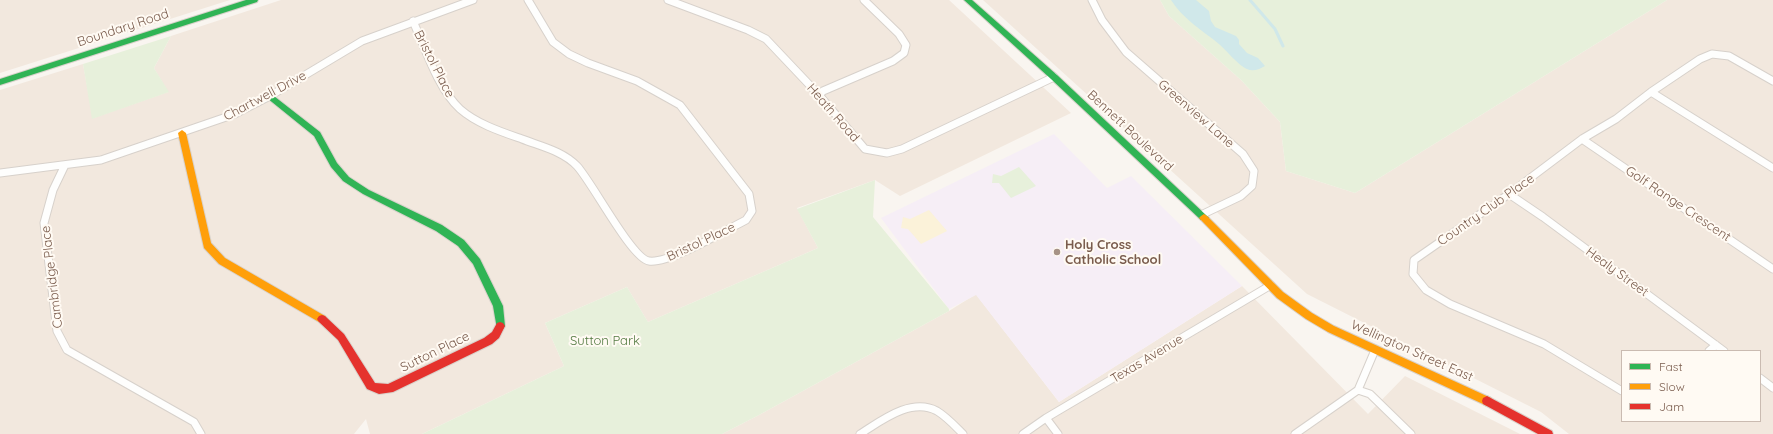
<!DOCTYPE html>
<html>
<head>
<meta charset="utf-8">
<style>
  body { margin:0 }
  #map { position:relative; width:1773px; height:434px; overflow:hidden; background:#f9f5f0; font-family:Quicksand,sans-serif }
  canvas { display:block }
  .legend { position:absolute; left:1621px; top:350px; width:140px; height:72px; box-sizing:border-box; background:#fffaf3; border:1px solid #cabbb1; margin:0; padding:5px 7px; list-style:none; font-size:12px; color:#7a5c4d }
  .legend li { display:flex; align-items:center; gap:8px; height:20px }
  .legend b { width:20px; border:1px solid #cabbb1 }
</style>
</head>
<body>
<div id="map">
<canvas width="1773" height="434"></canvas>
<ul class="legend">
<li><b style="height:5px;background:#30b455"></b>Fast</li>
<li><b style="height:5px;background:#ff9f0a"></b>Slow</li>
<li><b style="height:5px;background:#e5322d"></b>Jam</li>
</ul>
</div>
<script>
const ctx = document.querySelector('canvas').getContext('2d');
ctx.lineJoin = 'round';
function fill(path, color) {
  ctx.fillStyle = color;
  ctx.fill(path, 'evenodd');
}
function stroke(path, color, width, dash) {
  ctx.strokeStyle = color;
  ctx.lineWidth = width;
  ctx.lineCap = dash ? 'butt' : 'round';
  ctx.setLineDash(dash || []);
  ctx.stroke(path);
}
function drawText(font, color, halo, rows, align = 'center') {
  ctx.font = font + ' Quicksand,sans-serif';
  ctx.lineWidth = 4;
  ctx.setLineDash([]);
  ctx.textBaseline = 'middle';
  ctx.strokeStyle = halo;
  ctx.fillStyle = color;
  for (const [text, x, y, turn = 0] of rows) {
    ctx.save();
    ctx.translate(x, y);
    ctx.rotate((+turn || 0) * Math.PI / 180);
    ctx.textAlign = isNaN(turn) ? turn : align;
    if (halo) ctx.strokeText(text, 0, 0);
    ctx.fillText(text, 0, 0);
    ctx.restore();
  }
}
fill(new Path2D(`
  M0 0H230L0 73Z
  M281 0H949L1071 113 900 196 875 180 797 208 818 248 648 322 627 287 545 323 564 366 422 434H370L366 419 354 434H0V90L83 64 93 118 168 92 154 68 171 36Z
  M983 0H1160L1169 16 1241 80 1280 122 1286 171 1355 193 1667 0H1773V434H1569L1541 412 1307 294ZM1622 351H1760V421H1622Z
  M1242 286 1368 414 1405 376 1520 434H722L759 415 949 311 976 294 1059 402Z`), '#f2e8de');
fill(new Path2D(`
  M1054 134 1107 188 1131 176 1242 286 1059 402 976 295 949 309 881 218Z`), '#f6eef6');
fill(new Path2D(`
  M1160 0H1667L1355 193 1286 171 1280 122 1241 80 1169 16Z
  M171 36 154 68 169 92 92 119 83 64Z
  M1019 167 1036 186 1011 198 999 183H992L993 174 1001 176Z
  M875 180 873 217 949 309V311L759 415 722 434H422L564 366 545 323 627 287 648 322 818 248 797 209Z`), '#e7f0db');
fill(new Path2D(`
  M929 210 947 231 921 244 908 229 901 228 903 217 910 219Z`), '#fbf2d9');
fill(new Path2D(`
  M1171 0H1196L1209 11 1211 21 1215 27 1236 36 1239 40V44L1247 53 1258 58 1265 66C1260 69 1253 72 1247 69 1239 66 1226 50 1219 44 1202 30 1183 19 1171 0Z`), '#d0e8ea');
stroke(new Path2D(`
  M1250 0 1275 29 1283 46`), '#d0e8ea', 3);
const street = new Path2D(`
  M668 0 748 30 766 39 819 95 865 149 887 153 902 149 1054 77
  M1092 0 1102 20 1126 52 1243 154 1254 171 1252 186 1241 196 1201 215
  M413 21C425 48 438 89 460 109 477 124 502 132 522 139 540 146 563 151 577 166 592 182 632 259 649 261 669 264 726 230 746 220L752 211 749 194 680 105 637 81 588 63 569 54 553 42 528 0
  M1651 92 1773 168
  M819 95 823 91 893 61 904 53 906 45 899 34 864 0
  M1582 139 1773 269
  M65 165 53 190 44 223 57 331 67 350 194 422 201 434
  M0 173 101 160 235 114 270 96 362 41 473 0
  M1509 194 1543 217 1724 351
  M1709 351 1716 345
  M1760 378 1773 388
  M1358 390 1370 394 1411 434
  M1358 390 1375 350
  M1622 391 1544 344 1450 304 1426 290 1413 274 1414 260 1509 194 1582 139 1616 119 1651 92 1700 59 1712 54 1729 56 1773 81
  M1046 418 1058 434
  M860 434C881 421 911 397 937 411 947 417 955 426 963 434
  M1023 434 1046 418 1271 285
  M1295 434 1358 390`);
const fast = new Path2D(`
  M246 0H258L257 2 0 85V79Z
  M964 0H972L1057 75 1207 216 1209 218 1207 220H1201L1051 79Z
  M270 93 320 132 337 163 349 177 369 190 442 225 464 240 480 259 503 306 505 326 503 329 500 330 497 329 493 306 473 264 458 246 436 231 363 194 343 181 331 167 314 136 267 98 266 96 267 94Z`);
const slow = new Path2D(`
  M182 130 186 133 211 243 225 258 325 316 327 319 325 322 322 323 319 322 219 264 204 248 178 133Z
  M1204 214 1207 216 1283 292 1312 313 1334 326 1491 398 1492 401 1491 404 1487 406 1483 404 1328 332 1306 319 1277 298 1201 220 1199 218 1201 216Z`);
const jam = new Path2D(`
  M322 315 325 316 344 334 375 383 388 384 484 338 492 332 497 323 500 322 503 323 505 326 499 338 492 344 393 392 379 394 367 389 338 340 319 322 317 319 319 316Z
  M1487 396 1552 431 1553 434H1538L1483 404 1482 401 1483 398Z`);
stroke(street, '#d7d1cb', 9);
stroke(fast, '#d9d2cb', 2);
stroke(slow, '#d9d2cb', 2);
stroke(jam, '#d9d2cb', 2);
stroke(street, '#fefefd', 7);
fill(fast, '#30b455');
fill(slow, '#ff9f0a');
fill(jam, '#e5322d');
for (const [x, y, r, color] of [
  [1057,252,4,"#a69286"]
]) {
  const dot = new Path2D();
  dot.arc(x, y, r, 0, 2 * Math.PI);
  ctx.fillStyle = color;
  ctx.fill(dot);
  stroke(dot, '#fffaf3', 1.5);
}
drawText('13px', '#7a5c4d', '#fffaf3', [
  ["Boundary Road",123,28,-18],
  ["Bristol Place",434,64,63],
  ["Chartwell Drive",265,96,-28],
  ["Heath Road",833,113,49],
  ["Greenview Lane",1196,114,41],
  ["Bennett Boulevard",1130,131,43],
  ["Golf Range Crescent",1678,204,34],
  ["Country Club Place",1486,210,-35],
  ["Bristol Place",701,242,-25],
  ["Healy Street",1617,272,36],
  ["Cambridge Place",52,277,-97],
  ["Wellington Street East",1412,351,24],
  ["Sutton Place",435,352,-26],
  ["Texas Avenue",1147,359,-31]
]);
drawText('bold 13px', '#7a5c4d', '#fffaf3', [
  ["Holy Cross",1065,245],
  ["Catholic School",1065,260]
], 'left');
drawText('13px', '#537a41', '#fffaf3', [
  ["Sutton Park",605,341]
]);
</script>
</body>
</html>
